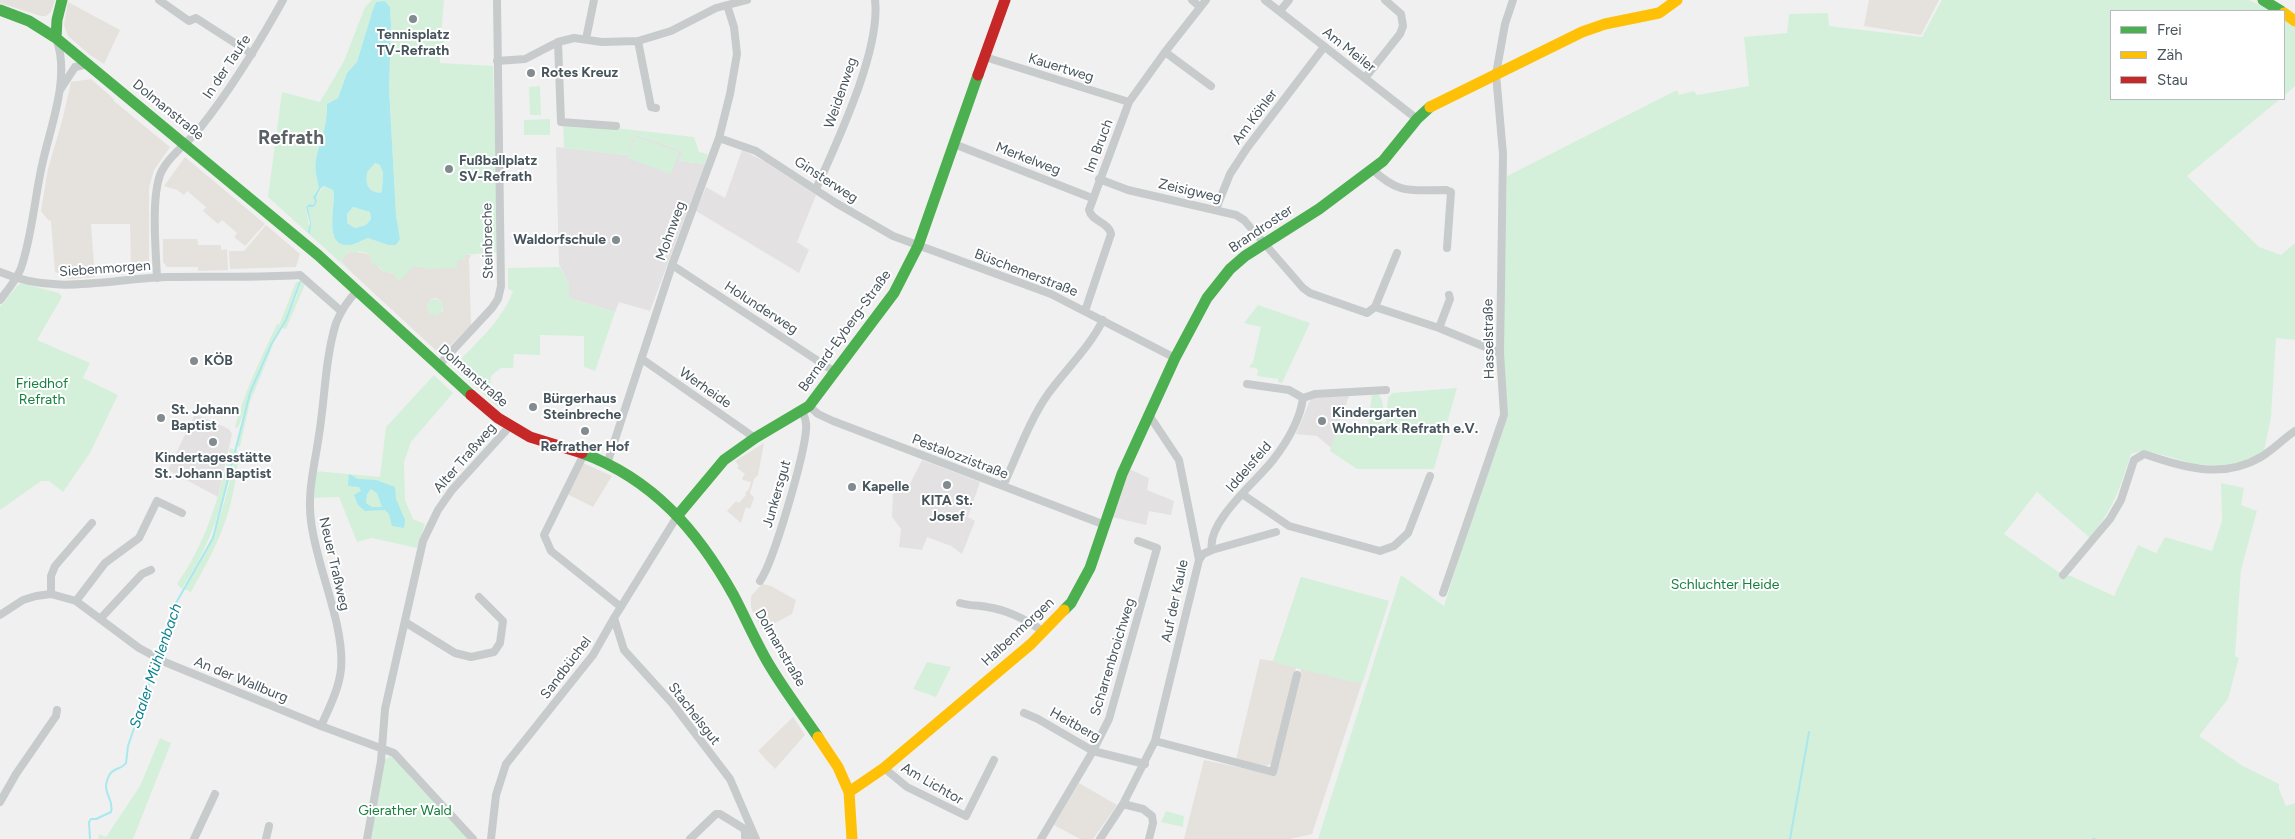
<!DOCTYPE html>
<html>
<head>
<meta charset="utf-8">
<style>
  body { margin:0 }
  #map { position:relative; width:2295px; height:839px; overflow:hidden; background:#f1f0f0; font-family:Figtree,sans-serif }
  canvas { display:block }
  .legend { position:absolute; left:2110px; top:10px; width:175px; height:90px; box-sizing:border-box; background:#fff; border:1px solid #b5bbbe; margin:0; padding:6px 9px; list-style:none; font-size:15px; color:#47555d }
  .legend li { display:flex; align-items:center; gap:10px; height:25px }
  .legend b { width:25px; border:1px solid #b5bbbe }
</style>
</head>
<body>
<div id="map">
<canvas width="2295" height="839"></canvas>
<ul class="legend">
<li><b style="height:6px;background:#4caf50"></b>Frei</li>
<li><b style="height:6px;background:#ffc107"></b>Zäh</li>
<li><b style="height:6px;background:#c62828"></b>Stau</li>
</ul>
</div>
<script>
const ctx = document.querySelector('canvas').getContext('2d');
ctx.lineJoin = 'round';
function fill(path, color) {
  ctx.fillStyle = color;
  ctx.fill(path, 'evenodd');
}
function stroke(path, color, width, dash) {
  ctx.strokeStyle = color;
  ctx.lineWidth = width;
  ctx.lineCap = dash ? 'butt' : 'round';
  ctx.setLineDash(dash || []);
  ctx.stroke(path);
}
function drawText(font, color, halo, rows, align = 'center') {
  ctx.font = font + ' Figtree,sans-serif';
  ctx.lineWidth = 4;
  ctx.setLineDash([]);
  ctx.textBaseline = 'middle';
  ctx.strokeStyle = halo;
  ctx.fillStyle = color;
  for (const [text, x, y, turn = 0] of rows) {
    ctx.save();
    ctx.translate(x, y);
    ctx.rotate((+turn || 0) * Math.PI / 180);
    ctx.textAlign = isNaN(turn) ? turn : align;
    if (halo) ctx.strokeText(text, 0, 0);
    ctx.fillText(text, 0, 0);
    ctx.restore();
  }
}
fill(new Path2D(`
  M0 0H55L51 12 46 16H41L0 3Z
  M1869 0H1939L1921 35 1864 26Z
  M68 2 120 30 104 64 90 55 68 36 64 25Z
  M91 79 114 99V101L170 147 154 170 149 187V266H131L130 224H91L95 277 70 279 55 272 51 221 48 220 41 211 48 169 62 121 71 82Z
  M185 157 265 224 245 246 234 237 237 233 222 220 218 224 203 211 206 207 187 191 184 195 177 190 164 186Z
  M266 225 300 254 296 267 230 269 229 251H244Z
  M163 239H197L198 245H221V250L227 249 228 270 198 271V267H167L163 262Z
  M350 251 369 254 382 271 395 274 414 266 456 268 457 260 465 255H471L469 259 471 325 441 355 351 272 341 260ZM435 298 440 300 443 311 436 315 429 312 427 305 430 300Z
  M764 443 758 475 754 479 750 493 754 498 750 509 746 507 741 523 727 511 736 501 739 503 746 495 745 493 749 489 751 482 743 480 742 478 745 474 737 468 739 466 735 461Z
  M581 462 612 476 593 507 565 493Z
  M1301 577 1389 601 1312 834 1290 839H1184L1204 760 1275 775 1301 669 1296 668 1271 764 1265 766 1236 759 1260 659 1273 661Z
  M762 584 771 586 796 600 792 614 762 630 751 608V596Z
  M793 717 805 735 775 769 758 751Z
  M1079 783 1117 805 1093 839H1080L1054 825Z`), '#e5e2de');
fill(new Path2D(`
  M634 134 683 151 679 161 705 164 650 311 619 302 615 312 569 298V285L559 264 556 147 627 155Z
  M742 150 764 161 816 195 797 242 809 250 799 273 696 211 706 187 725 198Z
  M1349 396 1339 424 1359 426 1330 451 1331 448 1317 436 1296 434 1311 398Z
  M195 414 229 429 232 434 218 497 168 470Z
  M922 460 980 482 968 517 975 521 962 554 951 546 927 537 922 550 899 547 901 529 892 517 893 494 910 484Z
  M1129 469 1149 478 1147 490 1174 501 1171 515 1149 511 1146 525 1112 517Z`), '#e3e1e2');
fill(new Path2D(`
  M372 0H444L441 35H449C442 42 439 53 440 63L493 66 498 252 465 255V260H457V268L424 269 423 267 414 266 399 281 395 278V274L382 271 380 267 372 264 369 254 359 251 356 254 350 251 341 260 351 272 268 197 282 92 320 102 344 61 365 7ZM385 1 390 7 391 24 389 89 396 215 400 239 396 245H388L368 238C362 240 355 245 349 245 322 246 337 204 333 190L324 186 316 197 317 202 314 207H308L311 223 310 233 306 207 309 204 313 205 315 202 313 197 319 188C317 178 314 169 316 159 320 141 328 123 327 104L338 98 347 73 357 62 373 9 376 2Z
  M1942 0H2249L2273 11H2111V99H2280L2187 176 2259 247 2281 255 2295 243V340L2276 338 2271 417 2264 451 2241 464 2222 466 2195 464 2144 450 2131 454C2120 489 2113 509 2090 538L2037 492 2004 534 2063 575 2071 576 2114 596 2138 545 2156 553 2165 537 2212 551 2222 521 2221 483 2244 488 2241 505 2257 511 2241 570 2235 656 2239 658 2228 699 2199 736 2243 766 2279 784V789L2286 806 2295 803V839H1318L1401 575 1444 606 1495 443 1506 416 1503 343 1507 176 1677 90 1679 95 1694 91 1697 95 1749 86 1744 37 1787 33 1789 14 1828 13 1829 26 1922 37Z
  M2284 18 2295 26V86L2284 96Z
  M540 86 541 115H530L529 87Z
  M550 119V135H524V120Z
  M563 122 694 137 699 152 708 154 705 164 679 161 682 151 634 134 627 155 564 148Z
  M635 136 679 152 671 174 627 158Z
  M375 163 380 165 383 173 382 191 380 193C366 191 366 183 366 172Z
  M353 207 370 212 371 219 366 225 355 228 347 223V214Z
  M560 267 569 285V298L615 312 595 371 584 367V336L540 335V355L514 354 513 368H501L492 375C488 384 491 391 500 396L499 408 453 367C475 344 502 321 513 291L508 289V268Z
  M296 282H299L285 320 271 343 258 373 238 428 235 427C245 390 261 358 277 324L279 325Z
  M301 282H306L286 329 282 328 296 298Z
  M21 283 59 293 62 297 37 340 90 363 83 378 118 395 90 453 63 492 49 481H41L0 510V307L17 286Z
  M427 307a8 8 0 1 1 16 0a8 8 0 1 1-16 0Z
  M1258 305 1310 323 1282 383 1278 382V379L1257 376 1258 369 1249 367 1253 362 1261 327 1244 323Z
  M276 339 250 402 240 447 236 446 251 393Z
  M434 375 453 393 411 442 404 462 405 500 413 519 425 524 417 548 372 538 357 542 339 497 314 498 316 471 380 477 386 427Z
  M1457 388 1434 469H1357L1330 451 1339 424 1368 427 1372 393H1377C1386 401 1383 416 1382 427L1385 428 1388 398 1392 393Z
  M230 448 234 449C223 505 213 540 182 589L177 584C206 542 219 498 230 448Z
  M236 450 239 454C233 513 220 541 191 592L184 589C216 539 225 507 236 450Z
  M1301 577 1389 601 1362 684 1273 662Z
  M927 662 951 667 936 697 913 689Z
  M160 738 171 743 133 839H98L99 834 106 837 140 786Z
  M391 756 399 761 411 778 470 839H369L384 760Z
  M1166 811 1184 816 1183 827 1161 822Z`), '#d4f0db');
fill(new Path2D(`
  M385 1 390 7 391 24 389 89 396 215 400 239 396 245H388L368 238C362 240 355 245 349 245 322 247 337 204 333 190L324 186 321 188 316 197 317 202 314 207H308L311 223 310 234 308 232 310 223 306 207 309 204 313 205 315 202 313 197 319 188C317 178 314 169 316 159 320 141 328 124 327 104L338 98 347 73 357 62 373 9 376 2ZM375 163 380 165 383 173 382 191 380 193C366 191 366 183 367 172ZM353 207 370 212 371 219 366 225 355 228 347 223V214Z
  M349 474 358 479 376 480 395 487 396 499 405 520 404 528 392 526 389 514 385 510 365 511 358 505 354 495 361 491 359 487 348 486ZM371 489 377 493 382 507H372L366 503 367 494Z`), '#a8e8ee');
stroke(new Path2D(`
  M158 656 171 623 172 610 213 538 250 393 272 343 286 320 300 282
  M90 839 89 822 91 819H96L111 812C115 798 99 793 110 774 114 768 122 769 126 763L128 746 157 661
  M1790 839 1809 732
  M2093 839H2095`), '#a8e8ee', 2);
stroke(new Path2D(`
  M159 0 189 21 196 18 252 54
  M1192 0 1200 7
  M1265 0 1417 119
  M1280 11 1289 0
  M586 39 594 0
  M638 41 651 107 656 108
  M558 42 561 122 616 126
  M1165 52 1211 86
  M985 57 1129 102
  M497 61 525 59 558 42 574 38 602 42 638 41 671 31 716 8 747 0
  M1365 78 1400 34 1403 26 1401 14 1385 0
  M60 90 75 67 88 64
  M719 138 756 151 836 203 893 236 1051 294 1175 358
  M954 144 1092 198
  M1372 169C1399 195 1411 190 1446 190L1451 192 1447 248
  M1099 179 1128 190 1236 215 1244 220 1303 288 1310 293 1367 313 1375 307 1439 328 1500 353
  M816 189C837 142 881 50 875 0
  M1216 209 1230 174 1247 148 1324 47
  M672 265 835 372
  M0 272C55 296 109 279 166 277 211 276 255 278 300 275L341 311
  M157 278C156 251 151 200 160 175 167 157 188 143 200 128 232 88 258 45 283 0
  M0 300C7 291 17 279 21 268 31 239 34 205 40 175 47 134 71 82 57 41
  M1375 307 1397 253
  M1085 311 1111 234C1109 222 1092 222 1089 210L1129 102 1165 52 1206 0
  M1439 328 1450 299 1449 295
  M642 359 755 438
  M438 366 492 308 498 299 501 286 497 0
  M1247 384 1289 390 1303 398 1315 394 1386 390
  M809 406 818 414 833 421 1105 525
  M584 454 544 535 551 551 621 607
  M607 464 672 265 719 138 730 94 737 54 734 27 727 5
  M1003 486C1017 456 1029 421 1048 394 1066 369 1089 348 1103 320
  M1242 494 1289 526 1380 551 1394 546 1408 533 1430 476
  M1212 550C1206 522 1257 481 1273 460 1287 442 1300 420 1303 398
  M1199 560 1203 554 1212 550 1276 532
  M2063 575 2110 519 2121 500 2134 460 2144 454C2183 467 2222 480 2261 457 2273 450 2283 439 2295 431
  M760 581C774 561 804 456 806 430 807 423 805 417 802 411
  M1443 593 1504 415 1500 353 1503 154 1496 74 1505 24 1513 0
  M51 594V576L55 566 92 523
  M76 601 105 563 139 538 157 501 182 513
  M960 603C969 606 978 605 987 607 1008 610 1027 620 1044 632
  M0 615 23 600 36 596 51 594 76 601 139 648 167 663 321 726 394 753 473 839
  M101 618 142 574 151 570
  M614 618 624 650 672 703 730 779 756 839
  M405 622 455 653 471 657 494 652 500 643 503 621 479 597
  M1024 713 1038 719 1093 751 1145 764
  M321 726C329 708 339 689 341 669 345 625 316 566 311 521 307 491 315 464 319 435 325 398 325 359 336 323 341 311 348 300 357 291
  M1155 741 1273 772 1297 675
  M884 768 907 787 966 816 994 760
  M0 802 16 774 56 716 57 710
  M1123 804 1143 809 1152 816 1153 823 1149 839
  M750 829 745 832V837L748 839 755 837
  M194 839 215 794
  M266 839 269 826
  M367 839 381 761 385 709 423 541 438 510 452 490 510 426
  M491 839 496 795 506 764 593 655 614 618 678 515
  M690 839 716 814H720L746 830
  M1041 839 1093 751 1109 719 1157 548 1138 541
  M1100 839 1123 804 1155 741 1199 560 1179 460 1149 415`), '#c7cbcc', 8);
stroke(new Path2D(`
  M2263 0 2281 11
  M0 10 29 21 56 38 318 255 471 395
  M56 38 57 20 62 0
  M582 453C653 479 698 531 734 596 745 617 755 640 767 661 782 687 801 712 818 737
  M678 515 724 460 755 438 809 406 894 293 918 246 978 75
  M1064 610 1071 603 1090 568 1122 474 1175 358 1207 298 1230 269 1245 256 1319 209 1383 161 1417 119 1430 107`), '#4caf50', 11);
stroke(new Path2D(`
  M2284 13 2295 21
  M1430 107 1582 32 1605 24 1659 13 1677 0
  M818 737 838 767 849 792 852 839
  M849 792 884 768 1031 644 1064 610`), '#ffc107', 11);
stroke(new Path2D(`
  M978 75 1005 0
  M471 395 498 418 530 437 582 453`), '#c62828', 11);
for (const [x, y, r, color] of [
  [413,19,5,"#828b90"],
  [531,73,5,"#828b90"],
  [449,169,5,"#828b90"],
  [616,240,5,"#828b90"],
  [194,361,5,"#828b90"],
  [533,407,5,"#828b90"],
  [161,418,5,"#828b90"],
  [1322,421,5,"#828b90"],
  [585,431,5,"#828b90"],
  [213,442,5,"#828b90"],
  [947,485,5,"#828b90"],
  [852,487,5,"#828b90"]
]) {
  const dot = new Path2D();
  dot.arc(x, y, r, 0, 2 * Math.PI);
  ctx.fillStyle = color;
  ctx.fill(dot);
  stroke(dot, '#fff', 2);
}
drawText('bold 14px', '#47555d', '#fff', [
  ["Tennisplatz",413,35,"center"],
  ["TV-Refrath",413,51,"center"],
  ["Rotes Kreuz",541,73],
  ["Fußballplatz",459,161],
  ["SV-Refrath",459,177],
  ["Waldorfschule",606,240,"right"],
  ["KÖB",204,361],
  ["Bürgerhaus",543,399],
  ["Steinbreche",543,415],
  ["St. Johann",171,410],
  ["Baptist",171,426],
  ["Kindergarten",1332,413],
  ["Wohnpark Refrath e.V.",1332,429],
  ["Refrather Hof",585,447,"center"],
  ["Kindertagesstätte",213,458,"center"],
  ["St. Johann Baptist",213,474,"center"],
  ["Kapelle",862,487],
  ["KITA St.",947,501,"center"],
  ["Josef",947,517,"center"]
], 'left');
drawText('14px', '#47555d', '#fff', [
  ["Am Meiler",1349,50,38],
  ["In der Taufe",227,67,-56],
  ["Kauertweg",1061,68,17],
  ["Weidenweg",841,93,-71],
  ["Dolmanstraße",168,110,39],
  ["Am Köhler",1255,117,-53],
  ["Im Bruch",1099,146,-69],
  ["Merkelweg",1028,159,21],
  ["Ginsterweg",826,180,33],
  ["Zeisigweg",1190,191,13],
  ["Brandroster",1261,229,-34],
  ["Mohnweg",671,231,-70],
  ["Steinbreche",488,241,-91],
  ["Siebenmorgen",105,269,-4],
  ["Büschemerstraße",1026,273,21],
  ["Holunderweg",761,308,33],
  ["Bernard-Eyberg-Straße",845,331,-54],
  ["Hasselstraße",1489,339,-91],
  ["Dolmanstraße",473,376,41],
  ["Werheide",705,388,35],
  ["Pestalozzistraße",960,457,21],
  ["Alter Traßweg",465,458,-49],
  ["Iddelsfeld",1249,467,-49],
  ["Junkersgut",777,494,-74],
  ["Neuer Traßweg",334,564,77],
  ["Auf der Kaule",1175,601,-78],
  ["Halbenmorgen",1018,632,-43],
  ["Dolmanstraße",780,648,60],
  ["Scharrenbroichweg",1113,657,-73],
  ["Sandbüchel",566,668,-53],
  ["An der Wallburg",241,680,22],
  ["Stachelsgut",694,714,52],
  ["Heitberg",1075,725,29],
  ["Am Lichtor",932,784,30]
]);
drawText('14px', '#16803e', '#fff', [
  ["Friedhof",42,384],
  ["Refrath",42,400],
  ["Schluchter Heide",1725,585],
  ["Gierather Wald",405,811]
]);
drawText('italic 15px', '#0b828d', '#fff', [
  ["Saaler Mühlenbach",156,666,-71]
]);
drawText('bold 19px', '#5b6064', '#fff', [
  ["Refrath",291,138]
]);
</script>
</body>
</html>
